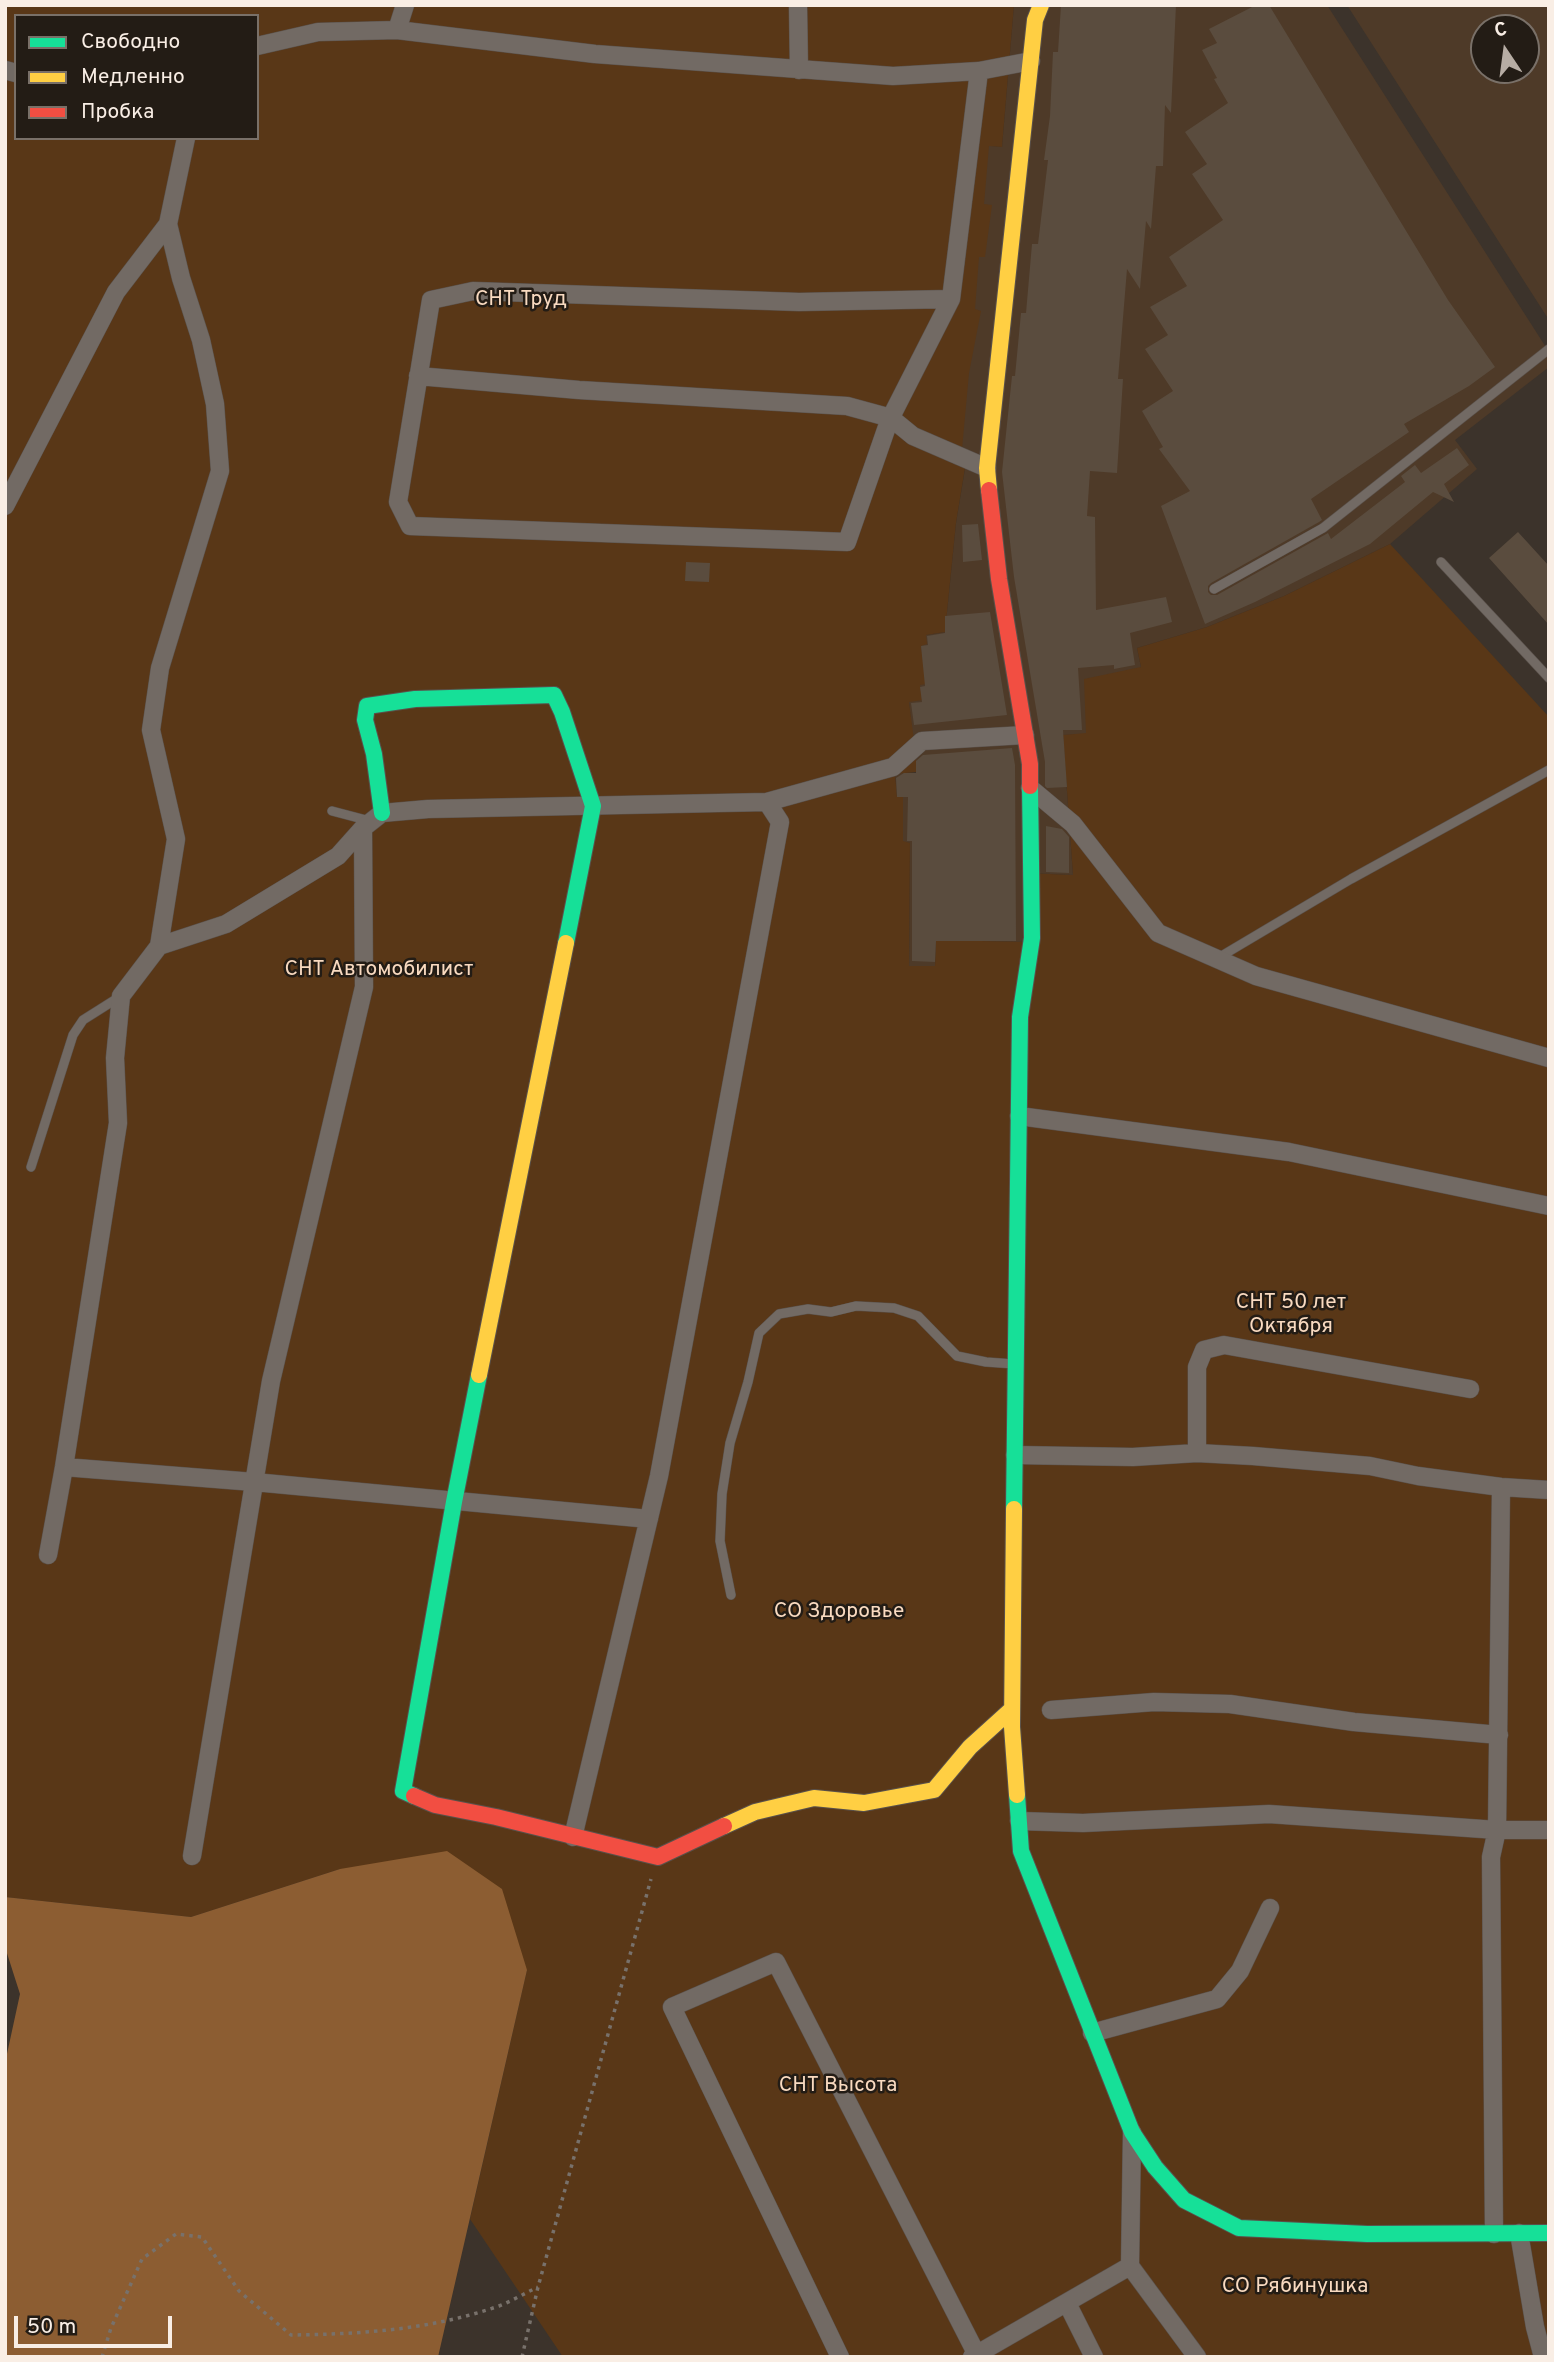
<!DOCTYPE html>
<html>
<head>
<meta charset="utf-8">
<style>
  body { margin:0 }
  #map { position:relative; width:1554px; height:2362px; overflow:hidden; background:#3c332b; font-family:Overpass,sans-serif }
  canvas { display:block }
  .frame { position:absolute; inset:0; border:7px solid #f9eee5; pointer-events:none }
  .legend { position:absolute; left:14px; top:14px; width:245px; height:126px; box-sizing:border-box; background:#231c15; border:2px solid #797068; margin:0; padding:9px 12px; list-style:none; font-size:21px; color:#f9eee5 }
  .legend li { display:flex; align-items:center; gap:14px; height:35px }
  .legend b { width:35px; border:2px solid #797068 }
  .north { position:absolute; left:1470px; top:14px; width:70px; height:70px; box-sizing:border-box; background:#231c15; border:2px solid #797068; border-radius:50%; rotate:347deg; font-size:19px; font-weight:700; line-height:28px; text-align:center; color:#f9eee5 }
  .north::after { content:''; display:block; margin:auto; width:24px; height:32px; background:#b7ada4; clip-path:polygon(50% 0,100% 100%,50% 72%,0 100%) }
  .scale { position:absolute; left:14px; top:2316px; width:158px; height:32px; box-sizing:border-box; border:4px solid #f9eee5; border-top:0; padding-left:9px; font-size:21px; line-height:24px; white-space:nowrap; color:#f9eee5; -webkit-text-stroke:5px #231c15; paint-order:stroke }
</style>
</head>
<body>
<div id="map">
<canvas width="1554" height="2362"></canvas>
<div class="frame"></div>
<ul class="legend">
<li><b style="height:9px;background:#16e098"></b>Свободно</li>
<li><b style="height:9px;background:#ffcf43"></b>Медленно</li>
<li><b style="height:9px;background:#f24e42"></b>Пробка</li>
</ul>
<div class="north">С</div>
<div class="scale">50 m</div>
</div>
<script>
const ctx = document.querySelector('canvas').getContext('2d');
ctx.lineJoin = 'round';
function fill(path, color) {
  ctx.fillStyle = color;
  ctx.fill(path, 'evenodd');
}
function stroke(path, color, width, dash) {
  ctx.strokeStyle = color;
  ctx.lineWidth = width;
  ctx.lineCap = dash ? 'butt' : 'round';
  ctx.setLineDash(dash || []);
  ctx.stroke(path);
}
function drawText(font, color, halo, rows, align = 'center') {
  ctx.font = font + ' Overpass,sans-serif';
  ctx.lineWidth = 5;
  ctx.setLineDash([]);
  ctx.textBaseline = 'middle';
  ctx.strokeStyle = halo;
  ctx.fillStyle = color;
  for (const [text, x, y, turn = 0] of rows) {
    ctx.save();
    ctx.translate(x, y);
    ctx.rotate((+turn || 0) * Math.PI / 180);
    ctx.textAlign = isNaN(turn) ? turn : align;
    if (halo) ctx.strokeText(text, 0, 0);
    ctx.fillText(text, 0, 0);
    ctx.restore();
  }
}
fill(new Path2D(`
  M1014 5H1327L1549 352V367L1455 440 1477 469 1390 544 1284 596 1207 627 1137 648 1141 667 1087 734 1063 735 1073 875 1026 873V942L936 941 935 967 909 966 910 843 903 842V797H897L895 773H916L909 702 920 685 921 644 926 635 945 632 956 523 966 463 939 454 980 311 960 307 966 254 984 257 974 203 981 145 1002 147Z
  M1347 5H1549V320ZM1484 28H1526V70H1484Z`), '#4e3a28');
fill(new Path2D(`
  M5 5H1014L1002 147 989 146 984 204 992 205 985 257H979L975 309 981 311 969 373 961 460 966 462 956 523 945 632 926 635 927 644 921 646 926 684 920 685 922 700 909 702 916 756V772L895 774 897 797H903V841L910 843 909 966H935L936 940 1026 942V873L1073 875 1063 735 1086 733 1084 679 1141 667 1137 648 1207 627 1284 596 1390 544 1549 717V2357H563L470 2219 527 1970 340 1869 191 1917 5 1897ZM16 16H257V138H16Z`), '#593717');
fill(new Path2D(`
  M447 1851 502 1889 527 1970 438 2357H5V2063L20 1994 5 1947V1897L191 1917 340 1869Z`), '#8c5d32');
fill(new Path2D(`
  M1061 5H1176L1171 113 1165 105 1163 166H1156L1151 229 1146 221 1140 289 1127 269 1118 379H1123L1117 473 1090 471 1087 516 1095 517 1096 610 1166 597 1172 622 1130 633 1135 665 1114 669V665L1078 668 1082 730H1063L1067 787 1047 788 1045 786V762L1014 577 1002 472 1012 376H1015L1021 313H1026L1032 244H1038L1048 160H1044L1050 116 1053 52H1058Z
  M1256 5H1269L1448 300 1495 367 1469 386 1404 424 1409 432 1311 499 1322 520 1319 522 1211 583 1208 586V592L1211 595H1217L1328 533 1331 539 1405 482 1401 476 1415 465 1421 473 1457 448 1469 465 1444 484 1454 502 1433 492 1370 544 1255 602 1205 624 1161 506 1190 491 1159 449 1163 447 1142 411 1173 391 1145 349 1168 335 1150 307 1187 286 1169 257 1223 220 1192 174 1207 164 1185 132 1228 103 1214 79 1217 78 1202 50 1217 43 1209 29Z
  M978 524 982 560 963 562 962 525Z
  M1518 532 1549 566V625L1489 558Z
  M686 562 710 563 709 582 685 581Z
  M990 612 1007 715 914 725 911 703 922 702 920 687 925 686 921 646 928 645 927 636 945 633V616Z
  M1012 748 1015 765 1016 941H936L935 962 912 961V841H907L908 797H897L896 778 904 773H916V761L923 755Z
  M1046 826 1062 829 1069 837V873L1046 872Z`), '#5a4c3e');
const lane = new Path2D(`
  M1441 562 1549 678
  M1214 589 1323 528 1549 349
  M332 811 370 821
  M1218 958 1351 879 1549 770
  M31 1167 73 1035 83 1020 121 996
  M731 1595 720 1541 722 1494 730 1443 748 1382 759 1333 779 1314 808 1309 831 1312 856 1306 894 1308 918 1316 957 1356 986 1362 1014 1364`);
const street = new Path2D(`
  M798 5 799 70
  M397 30 405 5
  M257 46 318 32 397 30 595 54 893 76 979 71 1031 61
  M5 70 16 73
  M951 299 799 302 473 291 431 300 398 502 410 526 847 542 889 421 951 299 979 71
  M418 376 579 390 847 406 891 418 913 436 987 468
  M5 506 116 292 168 224
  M1030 788 1073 824 1158 933 1256 976 1549 1058
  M159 946 226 924 338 856 363 828 382 813 428 809 767 802 893 767 922 741 1025 735
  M1019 1116 1289 1152 1549 1206
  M1197 1453V1367L1204 1350 1224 1345 1470 1389
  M1015 1455 1133 1457 1197 1453 1253 1456 1370 1466 1418 1476 1501 1487 1549 1490
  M64 1467 254 1482 649 1519
  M48 1555 64 1467 118 1123 115 1058 121 996 159 946 176 839 151 730 160 668 220 471 215 404 201 340 181 278 168 224 186 138
  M1051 1710 1154 1702 1230 1704 1354 1722 1499 1735
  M1019 1821 1083 1823 1269 1814 1497 1830H1549
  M573 1837 659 1476 780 822 767 802
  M192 1856 271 1381 364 987 363 828
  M1092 2033 1217 1999 1240 1971 1270 1908
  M1519 2233 1535 2327 1543 2357
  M1494 2234 1491 1857 1497 1830 1501 1487
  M1130 2266 1197 2357
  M1067 2303 1094 2357
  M840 2357 672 2007 776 1962 977 2355
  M972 2357 1130 2266 1132 2132`);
const fast = new Path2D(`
  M382 813 374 754 365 720 367 706 415 699 554 695 562 712 593 806 566 943
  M1014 1509 1020 1017 1032 938 1030 786
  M1017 1795 1021 1851 1132 2132 1155 2167 1184 2200 1239 2228 1367 2234 1549 2233
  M414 1796 403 1791 454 1502 479 1375`);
const slow = new Path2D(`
  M989 490 987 468 1035 20 1041 5
  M479 1375 566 943
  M1014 1509 1012 1727 1017 1795
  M724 1826 755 1812 814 1798 864 1803 934 1790 970 1747 1012 1709`);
const jam = new Path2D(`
  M989 490 999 579 1030 764V786
  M414 1796 435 1805 496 1817 658 1857 724 1826`);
stroke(lane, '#5a514b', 10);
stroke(street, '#5a514b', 19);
stroke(fast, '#5a514b', 18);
stroke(slow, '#5a514b', 18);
stroke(jam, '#5a514b', 18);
stroke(new Path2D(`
  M102 2357 111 2328 142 2259 176 2234 202 2237 239 2291 291 2335C362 2334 430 2330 499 2306 512 2301 525 2293 538 2287
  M522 2357 538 2287 651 1879`), '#78716b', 3.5, [3.5, 5]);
stroke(lane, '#726a64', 9);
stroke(street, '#726a64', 18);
stroke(fast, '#16e098', 16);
stroke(slow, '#ffcf43', 16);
stroke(jam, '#f24e42', 16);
drawText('21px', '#f9dac0', '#231c15', [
  ["СНТ Труд",521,301],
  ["СНТ Автомобилист",379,971],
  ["СНТ 50 лет",1291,1304],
  ["Октября",1291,1328],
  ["СО Здоровье",839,1613],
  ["СНТ Высота",838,2087],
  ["СО Рябинушка",1295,2288]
]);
</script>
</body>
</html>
